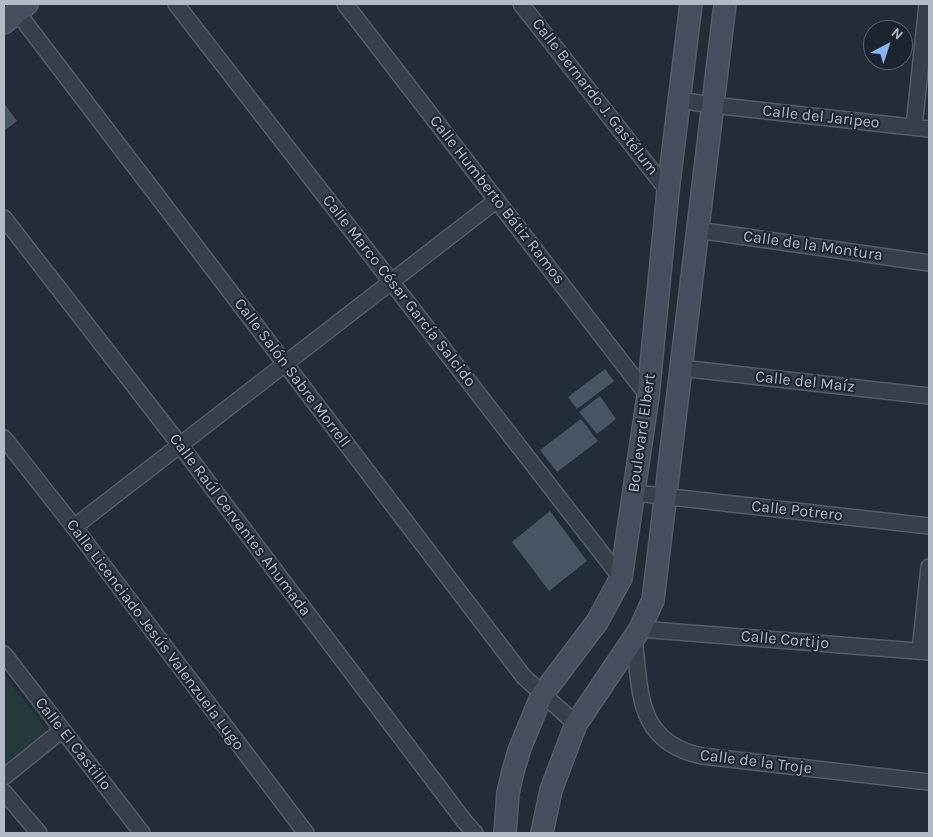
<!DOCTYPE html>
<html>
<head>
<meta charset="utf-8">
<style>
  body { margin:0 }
  #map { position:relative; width:933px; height:837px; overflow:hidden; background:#232d3a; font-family:Karla,sans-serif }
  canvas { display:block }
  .frame { position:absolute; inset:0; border:5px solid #b2bac6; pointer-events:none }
  .north { position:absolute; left:863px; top:20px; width:50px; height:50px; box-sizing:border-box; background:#1c242f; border:1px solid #58606b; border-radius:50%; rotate:40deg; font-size:14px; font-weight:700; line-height:20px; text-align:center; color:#b2bac6 }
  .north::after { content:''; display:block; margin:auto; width:18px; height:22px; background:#88b5f5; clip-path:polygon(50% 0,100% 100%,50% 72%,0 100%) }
</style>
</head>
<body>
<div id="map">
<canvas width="933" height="837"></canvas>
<div class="frame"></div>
<div class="north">N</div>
</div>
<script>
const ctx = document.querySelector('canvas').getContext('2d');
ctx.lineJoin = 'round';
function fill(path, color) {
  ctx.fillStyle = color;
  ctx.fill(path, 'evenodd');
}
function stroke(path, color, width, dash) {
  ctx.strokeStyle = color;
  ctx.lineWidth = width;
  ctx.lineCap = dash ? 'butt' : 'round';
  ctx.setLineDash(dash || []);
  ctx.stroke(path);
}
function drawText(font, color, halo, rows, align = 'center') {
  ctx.font = font + ' Karla,sans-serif';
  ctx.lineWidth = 4;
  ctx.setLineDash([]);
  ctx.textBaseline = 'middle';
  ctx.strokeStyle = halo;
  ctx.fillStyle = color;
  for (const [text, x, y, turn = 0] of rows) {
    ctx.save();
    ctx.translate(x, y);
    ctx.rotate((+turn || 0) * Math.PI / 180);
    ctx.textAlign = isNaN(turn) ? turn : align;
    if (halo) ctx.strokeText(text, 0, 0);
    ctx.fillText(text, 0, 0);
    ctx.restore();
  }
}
fill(new Path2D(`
  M4 675 51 735 4 768Z`), '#25393b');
fill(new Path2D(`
  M4 103 17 121 4 131Z
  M605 369 614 381 577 409 568 397Z
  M600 396 616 419 597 434 579 412Z
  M581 419 598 441 557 472 540 450Z
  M550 511 587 561 549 591 512 542Z`), '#495563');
const street = new Path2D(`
  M176 4 621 578
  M345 4 648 396
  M521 4 668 191
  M17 12 524 677 576 724
  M679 100 712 105 929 129
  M914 127 927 4
  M4 218 180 445 465 822 475 833
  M697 230 929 263
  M681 368 929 396
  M4 438 74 527 306 833
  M635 493 929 526
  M74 527 497 200
  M640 629 929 652
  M634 639C641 693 636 742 702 756L929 782
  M920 651 929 567
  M4 654 142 833
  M4 777 62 730
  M4 792 39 833`);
const secondary = new Path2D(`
  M4 23 27 4
  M505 833 508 793 513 771 520 748 542 695 597 622 621 578 648 396 668 191 691 4
  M542 833 551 790 576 724 640 629 653 600 725 4`);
stroke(street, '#555d68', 18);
stroke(secondary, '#555d68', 24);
stroke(street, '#363f4a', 15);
stroke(secondary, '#454f5d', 21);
drawText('16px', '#b2bac6', '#1c242f', [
  ["Calle Bernardo J. Gastélum",595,97,52],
  ["Calle del Jaripeo",821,117,6],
  ["Calle Humberto Bátiz Ramos",497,200,52],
  ["Calle de la Montura",813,246,8],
  ["Calle Marco César García Salcido",399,291,52],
  ["Calle Salón Sabre Morrell",292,373,53],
  ["Calle del Maíz",805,382,6],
  ["Boulevard Elbert",642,433,-82],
  ["Calle Potrero",797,511,6],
  ["Calle Raúl Cervantes Ahumada",240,525,53],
  ["Calle Licenciado Jesús Valenzuela Lugo",155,635,53],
  ["Calle Cortijo",785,640,5],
  ["Calle El Castillo",73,744,52],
  ["Calle de la Troje",756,762,7]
]);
</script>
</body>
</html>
